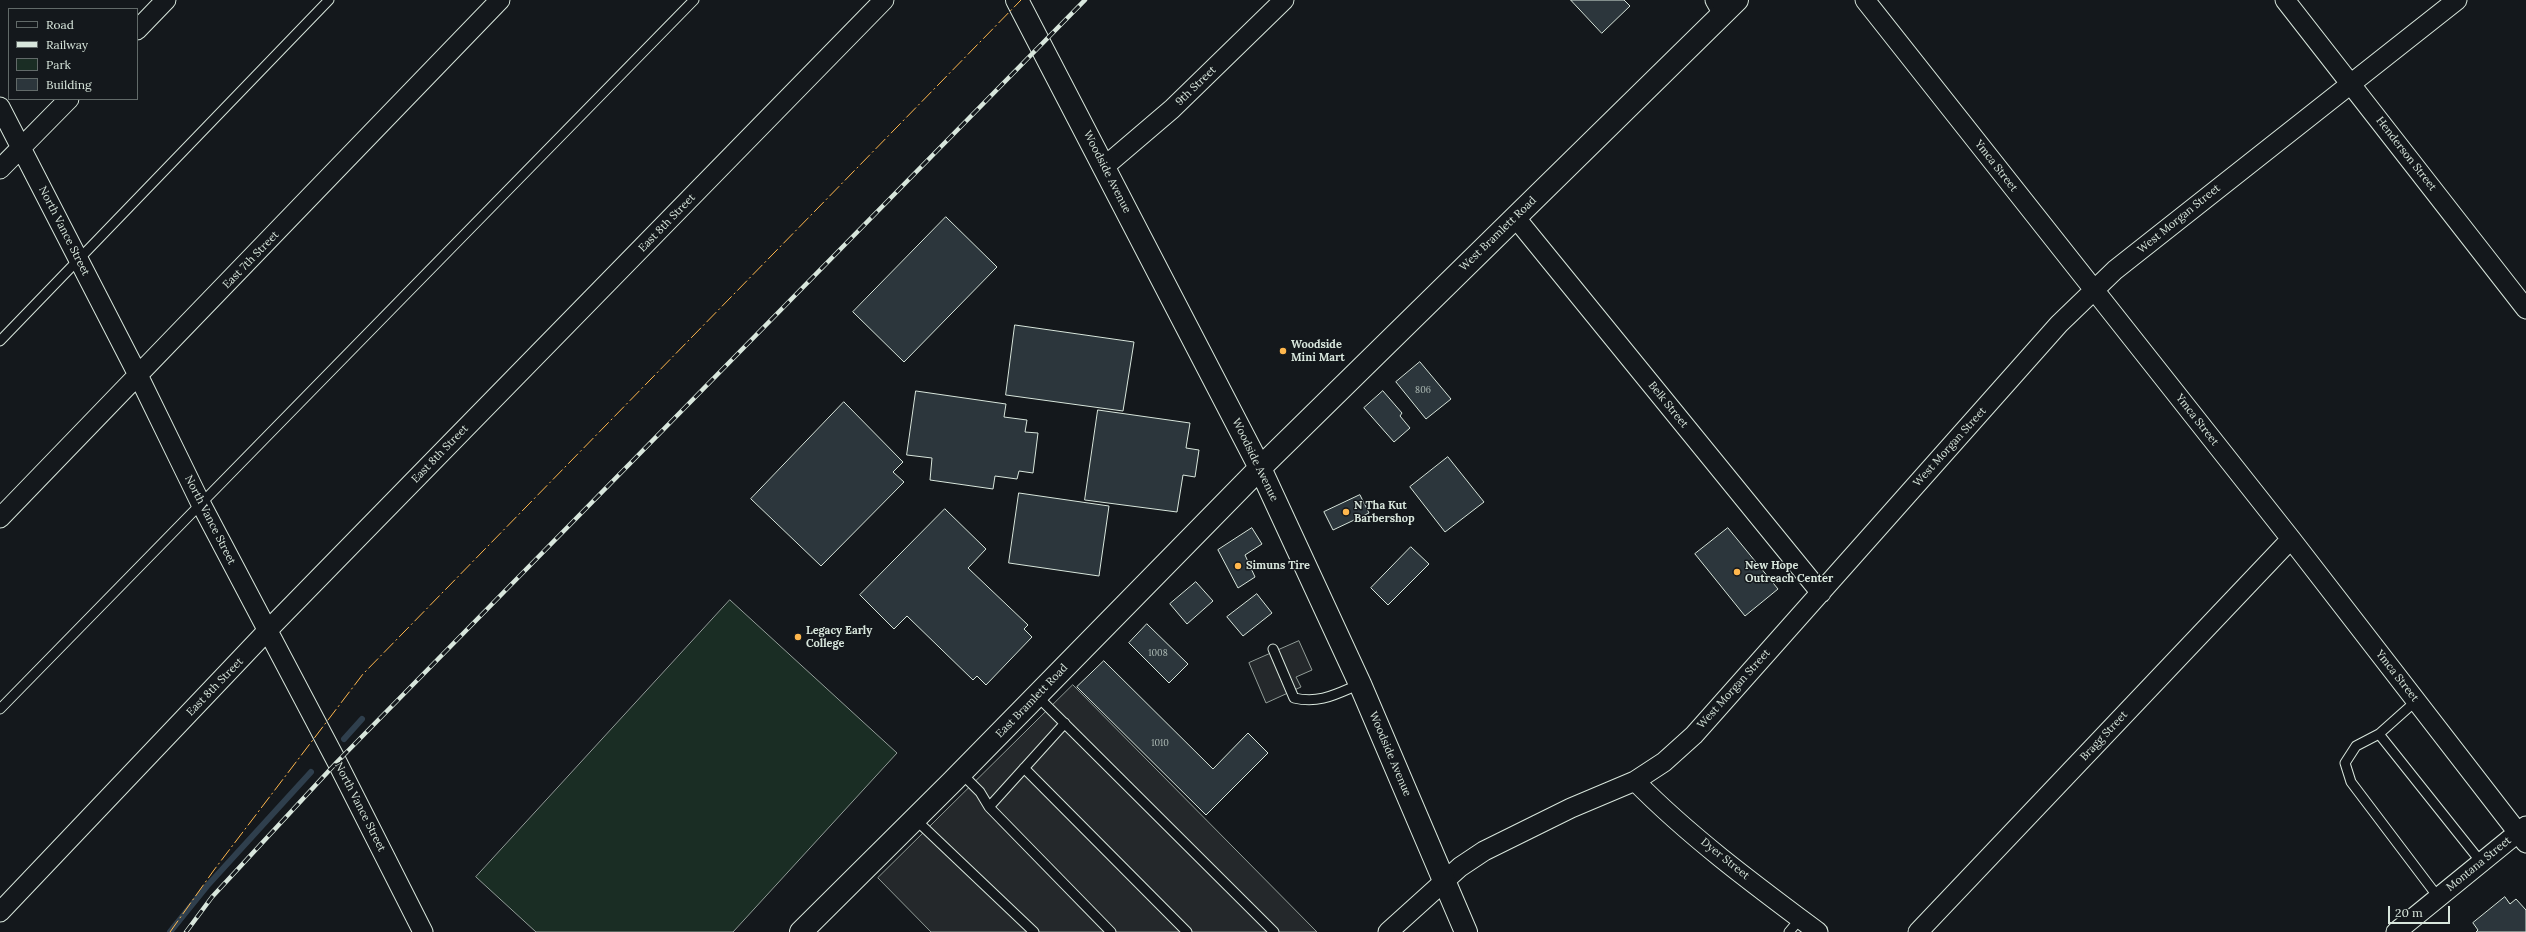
<!DOCTYPE html>
<html>
<head>
<meta charset="utf-8">
<style>
  body { margin:0 }
  #map { position:relative; width:2526px; height:932px; overflow:hidden; background:#14181c; font-family:Lora,serif }
  canvas { display:block }
  .legend { position:absolute; left:8px; top:8px; width:130px; height:92px; box-sizing:border-box; background:#14181c; border:1px solid #626a69; margin:0; padding:5px 7px; list-style:none; font-size:12px; color:#d8e6dc }
  .legend li { display:flex; align-items:center; gap:8px; height:20px }
  .legend b { width:20px; border:1px solid #626a69 }
  .scale { position:absolute; left:2388px; top:906px; width:62px; height:18px; box-sizing:border-box; border:2px solid #d8e6dc; border-top:0; padding-left:5px; font-size:12px; line-height:14px; white-space:nowrap; color:#d8e6dc; -webkit-text-stroke:3px #14181c; paint-order:stroke }
</style>
</head>
<body>
<div id="map">
<canvas width="2526" height="932"></canvas>
<ul class="legend">
<li><b style="height:5px;background:#14181c"></b>Road</li>
<li><b style="height:5px;background:#d8e6dc"></b>Railway</li>
<li><b style="height:11px;background:#1a2d24"></b>Park</li>
<li><b style="height:11px;background:#2c363c"></b>Building</li>
</ul>
<div class="scale">20 m</div>
</div>
<script>
const ctx = document.querySelector('canvas').getContext('2d');
ctx.lineJoin = 'round';
function fill(path, color) {
  ctx.fillStyle = color;
  ctx.fill(path, 'evenodd');
}
function stroke(path, color, width, dash) {
  ctx.strokeStyle = color;
  ctx.lineWidth = width;
  ctx.lineCap = dash ? 'butt' : 'round';
  ctx.setLineDash(dash || []);
  ctx.stroke(path);
}
function drawText(font, color, halo, rows, align = 'center') {
  ctx.font = font + ' Lora,serif';
  ctx.lineWidth = 3;
  ctx.setLineDash([]);
  ctx.textBaseline = 'middle';
  ctx.strokeStyle = halo;
  ctx.fillStyle = color;
  for (const [text, x, y, turn = 0] of rows) {
    ctx.save();
    ctx.translate(x, y);
    ctx.rotate((+turn || 0) * Math.PI / 180);
    ctx.textAlign = isNaN(turn) ? turn : align;
    if (halo) ctx.strokeText(text, 0, 0);
    ctx.fillText(text, 0, 0);
    ctx.restore();
  }
}
const green = new Path2D(`
  M730 600 897 753 733 932H536L476 877Z`);
fill(green, '#1a2d24');
stroke(green, '#939e99', 1);
const parking = new Path2D(`
  M1299 641 1312 670 1296 677 1301 687 1266 703 1249 663Z
  M1073 685 1317 932H931L878 878Z`);
fill(parking, '#24282b');
stroke(parking, '#939e99', 1);
stroke(new Path2D(`
  M344 739 362 719
  M170 932 207 886 311 772`), '#2f3f4d', 6);
const building = new Path2D(`
  M1571 0H1624L1630 6 1602 33Z
  M946 217 997 267 904 362 853 312Z
  M1015 325 1134 342 1123 411 1006 395Z
  M1420 362 1451 399 1426 419 1396 382Z
  M916 391 1006 404 1004 417 1027 420 1025 432 1038 433 1033 473 1019 471 1017 479 995 476 993 489 930 480 932 458 907 455Z
  M1383 391 1402 413 1400 416 1410 428 1394 442 1364 408Z
  M844 402 903 462 893 472 904 482 821 566 751 499Z
  M1098 410 1190 423 1186 448 1199 450 1195 477 1183 475 1177 512 1085 500Z
  M1448 457 1484 502 1445 532 1410 487Z
  M1019 493 1109 506 1099 576 1009 563Z
  M1360 495 1369 513 1333 530 1324 512Z
  M945 509 986 549 968 568 1028 625 1024 629 1032 637 986 685 977 676 973 680 907 616 894 629 860 595Z
  M1252 528 1262 544 1245 555 1255 577 1238 588 1218 550Z
  M1728 528 1778 589 1745 616 1695 554Z
  M1411 547 1429 564 1388 605 1371 588Z
  M1196 582 1213 601 1187 624 1170 604Z
  M1257 594 1272 613 1243 636 1227 617Z
  M1147 624 1188 664 1169 683 1129 643Z
  M1104 661 1213 769 1248 733 1268 753 1206 815 1077 687Z
  M2505 897 2510 904 2516 899 2526 910V932H2476L2478 930 2473 923Z`);
fill(building, '#2c363c');
stroke(building, '#d8e6dc', 1);
const service = new Path2D(`
  M0 341 329 0
  M1273 649 1294 698C1320 704 1336 694 1360 684
  M1037 696 1274 932
  M0 709 694 0
  M2379 734 2416 701
  M1024 768 1187 932
  M961 773 980 792 989 807 1065 723
  M989 807 1111 932
  M915 819 1034 932
  M2438 897 2351 782 2345 763 2356 746 2379 734 2481 862
  M1789 932 1800 919`);
const minor = new Path2D(`
  M1715 0 1723 14
  M1865 0 2291 539 2526 843
  M2285 0 2526 309
  M137 30 166 0
  M0 107 139 377 201 504 337 762 423 932
  M1104 167 1172 109 1284 0
  M0 169 69 99
  M1515 217 1821 593
  M0 518 500 0
  M1635 781C1690 837 1755 885 1818 932
  M0 912 268 630 884 0
  M1388 932 1460 867 1484 851 1571 808 1635 781 1664 762 1694 735 2059 324 2115 270 2457 0
  M1918 932 2291 539
  M2396 932 2526 826`);
const tertiary = new Path2D(`
  M1017 0 1260 468 1360 684 1466 932
  M801 932 952 782 1260 468 1737 0`);
stroke(service, '#d8e6dc', 11);
stroke(minor, '#d8e6dc', 21);
stroke(tertiary, '#d8e6dc', 24);
stroke(service, '#14181c', 9);
stroke(minor, '#14181c', 19);
stroke(tertiary, '#14181c', 22);
const rail = new Path2D(`
  M186 932 212 897 337 762 1085 0`);
stroke(rail, '#d8e6dc', 4.5);
stroke(rail, '#14181c', 3, [9]);
stroke(new Path2D(`
  M170 932 214 870 363 674 1021 0`), '#ffb74d', 1, [14, 3, 2, 3]);
for (const [x, y, r, color] of [
  [1283,351,4,"#ffb74d"],
  [1346,512,4,"#ffb74d"],
  [1238,566,4,"#ffb74d"],
  [1737,572,4,"#ffb74d"],
  [798,637,4,"#ffb74d"]
]) {
  const dot = new Path2D();
  dot.arc(x, y, r, 0, 2 * Math.PI);
  ctx.fillStyle = color;
  ctx.fill(dot);
  stroke(dot, '#14181c', 1.5);
}
drawText('9px', '#adbab4', null, [
  ["806",1423,390],
  ["1008",1158,653],
  ["1010",1160,743]
]);
drawText('11px', '#d8e6dc', '#14181c', [
  ["9th Street",1196,86,-44],
  ["Henderson Street",2406,154,52],
  ["Ymca Street",1996,166,52],
  ["Woodside Avenue",1107,172,63],
  ["West Morgan Street",2179,219,-39],
  ["East 8th Street",667,223,-46],
  ["North Vance Street",64,231,63],
  ["West Bramlett Road",1498,234,-44],
  ["East 7th Street",251,260,-46],
  ["Belk Street",1668,405,51],
  ["Ymca Street",2197,420,52],
  ["West Morgan Street",1950,447,-48],
  ["East 8th Street",440,454,-46],
  ["Woodside Avenue",1255,460,64],
  ["North Vance Street",210,520,63],
  ["Ymca Street",2397,676,52],
  ["East 8th Street",215,687,-46],
  ["West Morgan Street",1734,689,-48],
  ["East Bramlett Road",1032,701,-46],
  ["Bragg Street",2104,736,-47],
  ["Woodside Avenue",1390,754,67],
  ["North Vance Street",360,807,63],
  ["Dyer Street",1725,859,39],
  ["Montana Street",2479,864,-39]
]);
drawText('bold 11px', '#d8e6dc', '#14181c', [
  ["Woodside",1291,345],
  ["Mini Mart",1291,358],
  ["N Tha Kut",1354,506],
  ["Barbershop",1354,519],
  ["Simuns Tire",1246,566],
  ["New Hope",1745,566],
  ["Outreach Center",1745,579],
  ["Legacy Early",806,631],
  ["College",806,644]
], 'left');
</script>
</body>
</html>
